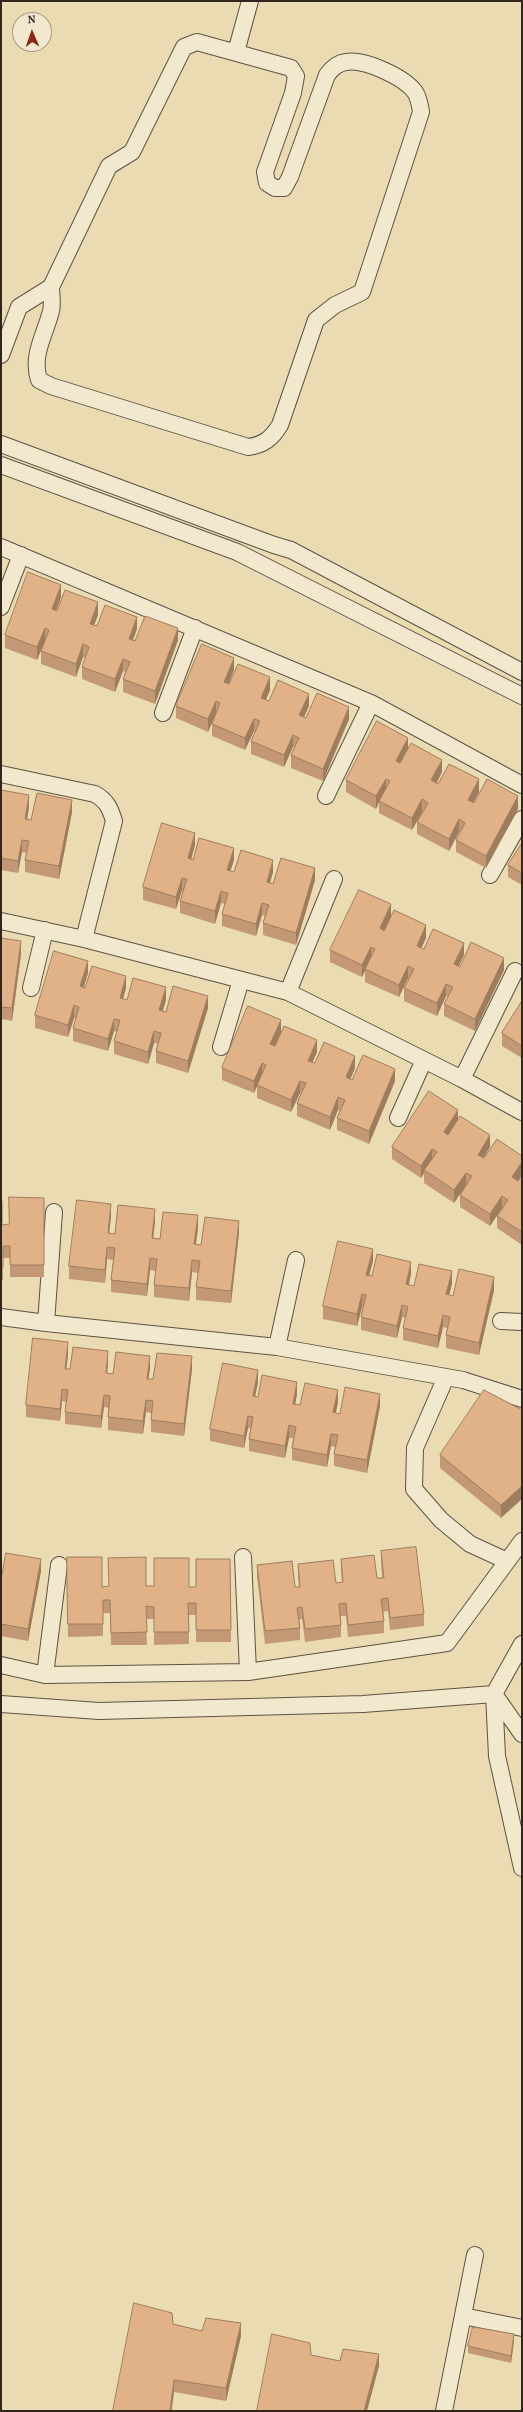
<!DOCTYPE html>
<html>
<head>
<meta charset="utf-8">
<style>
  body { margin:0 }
  #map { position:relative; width:523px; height:2412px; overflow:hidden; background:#eadbb3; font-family:Vollkorn,serif }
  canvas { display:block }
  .frame { position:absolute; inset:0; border:2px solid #31251d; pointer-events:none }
  .north { position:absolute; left:12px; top:12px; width:40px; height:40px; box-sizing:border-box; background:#f1e8ce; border:1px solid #a49a87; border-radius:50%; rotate:358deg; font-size:11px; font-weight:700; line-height:16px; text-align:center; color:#31251d }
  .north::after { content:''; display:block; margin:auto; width:14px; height:18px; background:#8f2418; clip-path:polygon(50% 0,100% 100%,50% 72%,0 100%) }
</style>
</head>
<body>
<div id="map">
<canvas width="523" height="2412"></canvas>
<div class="frame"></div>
<div class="north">N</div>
</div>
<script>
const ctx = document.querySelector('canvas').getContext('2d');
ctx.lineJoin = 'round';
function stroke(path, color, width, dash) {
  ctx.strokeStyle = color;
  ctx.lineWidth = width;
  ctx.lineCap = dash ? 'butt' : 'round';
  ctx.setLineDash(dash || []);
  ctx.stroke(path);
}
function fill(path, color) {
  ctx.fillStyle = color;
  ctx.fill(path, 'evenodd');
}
const street = new Path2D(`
  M236 52 250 1
  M1 355 19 307 51 287 109 166 132 152 184 47 197 42 291 68 296 76 293 93 265 172 267 183 275 188H284L290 177 327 75C332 68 337 63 346 62 365 59 404 77 415 92 419 98 420 105 421 112L362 292 335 305 316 320 280 425C272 438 264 445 248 447L51 386 39 380C31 355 45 335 51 311 53 304 51 295 51 287
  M1 444 274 545 291 550 522 672
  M1 465 237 552 522 696
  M1 547 371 703 522 785
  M1 607 21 555
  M163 713 195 628
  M1 774 95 794C107 801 110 808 114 821L84 939
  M326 796 371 703
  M490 875 522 819
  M1 921 84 939 288 992 462 1079 522 1112
  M31 988 45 930
  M288 992 334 879
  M221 1047 241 980
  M462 1079 515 971
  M398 1118 424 1060
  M1 1317 46 1323 277 1347 463 1380 522 1399
  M501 1321 522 1322
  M46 1323 54 1212
  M277 1347 296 1260
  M446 1377 415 1448 414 1489 441 1520 470 1544 507 1561
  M243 1557 248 1672
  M522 1644 494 1694 497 1756 522 1868
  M1 1665 45 1675 248 1672 447 1643 522 1541
  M45 1675 59 1565
  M494 1694 522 1734
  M1 1704 99 1711 363 1704 494 1694
  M463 2316 522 2328
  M444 2411 475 2255`);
stroke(street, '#5f5242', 18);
stroke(street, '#f1e8ce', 16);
fill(new Path2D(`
  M61 597 56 611 98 615 94 625 97 626 137 629 133 640 135 641 178 640 155 704 123 692V679L125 672 123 671 115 692 82 679V667L85 657H83L76 677 41 664V651L45 641 37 660 5 648V635Z
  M234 670 228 684 270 690 266 700 269 701 309 706 304 717 306 718 349 719 323 781 291 768V755L295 748 293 747 284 767 251 754V741L255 732 254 731 245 750 212 736V724L216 713 208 732 176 718V706Z
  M408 748 442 772 437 783 479 792 473 803 518 809 486 868 456 852V840L460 832H459L449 851 417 834V822L422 812 412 830 379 813V802L376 809 346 792V780Z
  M1 790 29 808 27 819 31 820 72 812 59 879 25 872V860L27 853 22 852 18 873 1 870Z
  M522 843V885L508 877V865Z
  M195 845 191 859 234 860 230 871 234 872H273L270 883 273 884 315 880 296 945 263 935V923L265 916 262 915 256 936 222 926V914L225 904 221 903 215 924 180 913V901L183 891 182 890 176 909 143 900V887Z
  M391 917 426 938 421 948 424 949 464 955 459 966 460 967 504 970 475 1031 444 1016V1004L448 997 446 996 437 1016 404 1001V988L409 979 408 978 399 997 365 982V970L362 977 330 962V950Z
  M1 938 21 954 12 1021 1 1019Z
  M88 973 84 987 126 988 123 999 127 1000H166L163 1011 166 1012 208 1008 188 1073 156 1063V1051L158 1044 154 1043 148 1064 114 1054V1041L117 1032 114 1031 108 1051 73 1041V1028L76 1018H74L68 1037 35 1028V1015Z
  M522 1001V1058L502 1046V1033Z
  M281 1032 317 1052 312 1062 315 1063 355 1068 350 1079 352 1080 395 1081 369 1144 337 1130V1118L340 1111 338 1110 330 1130 297 1116V1103L301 1094 300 1093 291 1112 257 1098V1085L262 1075 254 1093 222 1080V1068Z
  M458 1119 490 1147 483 1158H484L522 1156V1245L497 1228V1216L502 1208 490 1226 460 1207V1195L466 1185 454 1203 424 1183V1173L421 1178 392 1159V1147Z
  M44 1198V1277H10V1258H3V1280H1V1201L2 1225 9 1224Z
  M111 1216 109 1233 115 1234 155 1222 153 1238 160 1239 198 1228 196 1244 201 1245 239 1233 231 1303 196 1300V1287L198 1273 192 1272 189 1301 154 1297V1285L156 1271 150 1270 147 1296 111 1292V1280L113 1260 107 1259 105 1283 69 1279V1266Z
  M373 1261 369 1275 372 1276 411 1274 409 1285 414 1286 452 1284 449 1295 453 1296 494 1290 479 1355 446 1348V1335L447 1328 443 1327 438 1348 403 1340V1328L406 1318 402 1317 397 1338 361 1330V1317L364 1307H362L357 1326 323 1319V1306Z
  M68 1355 66 1369H70L108 1363 107 1374H113L150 1368 148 1379H153L192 1369 184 1436 151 1432V1413L146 1412 143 1434 108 1430V1417L109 1408 104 1407 101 1428 65 1424V1412L66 1402 62 1401 60 1421 26 1417V1405Z
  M258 1382 255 1396 258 1397 297 1394 295 1404 300 1405 338 1402 336 1413 340 1414 380 1406 367 1473 334 1466V1454L335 1447 331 1446 327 1467 292 1460V1448L293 1438H289L285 1458 249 1451V1439L251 1429 248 1428 244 1448 210 1441V1429Z
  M522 1410 501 1518 440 1468V1455Z
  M381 1551 424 1614V1626L390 1630 388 1611 383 1612 384 1621V1633L348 1637 346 1616H340L341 1625V1637L305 1642 302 1619 299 1620 300 1628V1640L265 1644 257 1577V1565L295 1587H299L298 1577V1564L336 1583 342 1582 341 1571V1559L377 1578H382L381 1563Z
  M67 1557 102 1587 146 1586 189 1587H196L230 1559 231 1642H196V1615H189V1644L154 1645V1619H146L147 1645H111L110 1613H103V1636L68 1637Z
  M41 1571 28 1641 1 1636V1581Z
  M173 2324 202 2331 241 2336 226 2401 174 2392 172 2410 113 2411Z
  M514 2341 511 2363 468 2353V2346Z`), '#c29974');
fill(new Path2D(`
  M2 562V575L1 578V565Z
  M61 585V597L52 622V609Z
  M98 602V615L90 636V624Z
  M137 617V629L129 651V639Z
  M45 628V641L37 660V647Z
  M178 628V640L155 704V691Z
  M83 644V657L76 677V664Z
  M234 658V670L224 695V682Z
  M123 659V671L115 692V679Z
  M270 677V690L261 711V698Z
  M309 694V706L299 728V715Z
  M216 701V713L208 732V719Z
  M349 707V719L323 781V769Z
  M254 719V731L245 750V738Z
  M293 735V747L284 767V755Z
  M408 738V750L396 773V761Z
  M442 760V772L431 793V780Z
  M386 779V791L379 801V802L376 809V796Z
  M479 779V792L468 812V800Z
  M29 795V808L25 831V819Z
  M518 796V809L486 868V856Z
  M422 799V812L412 830V818Z
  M72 800V812L59 879V866Z
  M459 819V832L449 851V839Z
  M195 833V845L188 871V858Z
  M22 840V852L18 873V861Z
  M234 848V860L227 882V870Z
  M273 860V872L267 894V882Z
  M315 868V880L296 945V933Z
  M182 878V890L176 909V897Z
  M221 891V903L215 924V911Z
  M262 903V915L256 936V924Z
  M391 904V917L380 941V928Z
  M426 925V938L417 958V946Z
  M21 941V954L12 1021V1008Z
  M464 943V955L454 976V964Z
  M371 947V959L362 977V965Z
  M504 958V970L475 1031V1019Z
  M88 961V973L80 999V986Z
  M408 966V978L399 997V985Z
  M126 976V988L120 1010V998Z
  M446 984V996L437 1016V1003Z
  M166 987V1000L159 1022V1010Z
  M208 996V1008L188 1073V1061Z
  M74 1005V1018L68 1037V1025Z
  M114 1019V1031L108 1051V1039Z
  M281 1020V1032L270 1057V1044Z
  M154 1031V1043L148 1064V1052Z
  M317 1040V1052L308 1073V1061Z
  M355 1056V1068L346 1090V1077Z
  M262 1063V1075L254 1093V1081Z
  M395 1069V1081L369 1144V1131Z
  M300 1081V1093L291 1112V1100Z
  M338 1097V1110L330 1130V1117Z
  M458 1110V1122L444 1144V1132Z
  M490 1135V1147L478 1167V1155Z
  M432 1149V1161L424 1170V1173L421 1178V1166Z
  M522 1162V1175L512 1190V1177Z
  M466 1173V1185L454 1203V1190Z
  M502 1196V1208L490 1226V1214Z
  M111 1204V1216L108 1245V1233Z
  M155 1209V1222L152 1250V1238Z
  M198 1215V1228L194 1257V1244Z
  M239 1221V1233L231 1303V1291Z
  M107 1247V1259L105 1283V1270Z
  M373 1249V1261L366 1287V1275Z
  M150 1258V1270L147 1296V1284Z
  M192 1260V1272L189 1301V1288Z
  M411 1262V1274L406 1296V1284Z
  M452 1271V1284L446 1306V1294Z
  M494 1277V1290L479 1355V1343Z
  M362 1294V1307L357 1326V1314Z
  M402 1305V1317L397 1338V1326Z
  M443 1315V1327L438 1348V1336Z
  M68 1342V1355L65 1381V1369Z
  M108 1351V1363L106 1386V1373Z
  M150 1356V1368L147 1391V1379Z
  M192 1356V1369L184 1436V1424Z
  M258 1370V1382L253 1408V1396Z
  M297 1382V1394L293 1416V1404Z
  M62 1389V1401L60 1421V1409Z
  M338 1390V1402L333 1425V1412Z
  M380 1394V1406L367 1473V1460Z
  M104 1395V1407L101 1428V1416Z
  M146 1400V1412L143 1434V1421Z
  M248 1416V1428L244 1448V1436Z
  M289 1425V1438L285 1458V1446Z
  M331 1434V1446L327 1467V1455Z
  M522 1486V1499L501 1518V1505Z
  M41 1559V1571L28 1641V1629Z
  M241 2323V2336L226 2401V2388Z
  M514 2334V2341L511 2363V2356Z
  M379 2354V2366L367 2411H364Z
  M174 2380V2392L171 2411H170Z`), '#9e7d5e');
const building = new Path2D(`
  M28 572 61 585 52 609 57 611 65 590 98 602 90 624 97 626 105 605 137 617 129 639 135 641 145 616 178 628 155 691 123 679 130 662 123 659 115 679 82 667 89 647 83 644 76 664 41 651 49 630 45 628 37 647 5 635Z
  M202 644 234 658 224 682 229 684 238 664 270 677 261 698 269 701 278 680 309 694 299 715 306 718 317 693 349 707 323 769 291 755 299 738 293 735 284 755 251 741 260 721 254 719 245 738 212 724 220 703 216 701 208 719 176 706Z
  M377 721 408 738 396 761 400 763 411 743 442 760 431 780 438 784 449 764 479 779 468 800 474 803 487 779 518 796 486 856 456 840 465 823 459 819 449 839 417 822 428 803 422 799 412 818 379 801 390 781 386 779 376 796 346 780Z
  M1 790 29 795 25 819 31 820 37 793 72 800 59 866 25 860 29 841 22 840 18 861 1 858Z
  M162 823 195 833 188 858 193 860 199 838 234 848 227 870 234 872 241 850 273 860 267 882 273 884 281 858 315 868 296 933 263 923 269 905 262 903 256 924 222 914 228 893 221 891 215 911 180 901 187 879 182 878 176 897 143 887Z
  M522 843V873L508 865Z
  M359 890 391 904 380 928 384 931 394 910 426 925 417 946 424 949 433 929 464 943 454 964 460 967 471 942 504 958 475 1019 444 1004 453 987 446 984 437 1003 404 988 414 969 408 966 399 985 365 969 375 949 371 947 362 965 330 950Z
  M1 938 21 941 12 1008 1 1007Z
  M54 951 88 961 80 986 85 988 92 966 126 976 120 998 127 1000 133 978 166 987 159 1010 166 1012 173 986 208 996 188 1061 156 1051 161 1033 154 1031 148 1052 114 1041 120 1020 114 1019 108 1039 73 1028 79 1007 74 1005 68 1025 35 1015Z
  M522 1001V1046L502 1033Z
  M248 1006 281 1020 270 1044 275 1046 284 1026 317 1040 308 1061 315 1063 324 1042 355 1056 346 1077 352 1080 363 1055 395 1069 369 1131 337 1118 345 1100 338 1097 330 1117 297 1103 306 1083 300 1081 291 1100 257 1085 266 1065 262 1063 254 1081 222 1068Z
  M429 1091 458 1110 444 1132 448 1135 460 1116 490 1135 478 1155 484 1158 497 1139 522 1156V1162L512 1177 518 1181 522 1174V1232L497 1216 508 1200 502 1196 490 1214 460 1195 472 1176 466 1173 454 1190 424 1170 437 1152 432 1149 421 1166 392 1147Z
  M9 1197 44 1198V1265H10V1246H3V1267H1V1201H2V1225L9 1224Z
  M77 1200 111 1204 108 1233 115 1234 118 1205 155 1209 152 1238 160 1239 163 1212 198 1215 194 1244 201 1245 205 1217 239 1221 231 1291 196 1287 200 1261 192 1260 189 1288 154 1285 157 1259 150 1258 147 1284 111 1280 115 1248 107 1247 105 1270 69 1266Z
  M338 1241 373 1249 366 1275 372 1276 377 1254 411 1262 406 1284 414 1286 419 1264 452 1271 446 1294 453 1296 459 1269 494 1277 479 1343 446 1335 450 1317 443 1315 438 1336 403 1328 408 1307 402 1305 397 1326 361 1317 366 1295 362 1294 357 1314 323 1306Z
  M33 1338 68 1342 65 1369H70L73 1347 108 1351 106 1373 113 1374 116 1352 150 1356 147 1379H153L157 1353 192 1356 184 1424 151 1420 153 1401 146 1400 143 1421 108 1417 110 1396 104 1395 101 1416 65 1412 68 1390 62 1389 60 1409 26 1405Z
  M223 1363 258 1370 253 1396 258 1397 262 1375 297 1382 293 1404 300 1405 305 1383 338 1390 333 1412 340 1414 345 1387 380 1394 367 1460 334 1454 338 1435 331 1434 327 1455 292 1448 296 1427 289 1425 285 1446 249 1439 253 1417 248 1416 244 1436 210 1429Z
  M484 1390 522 1410V1486L501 1505 440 1455Z
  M416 1547 424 1614 390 1618 388 1598 381 1599 384 1621 348 1625 346 1603 339 1604 341 1625 305 1629 302 1607 297 1608 300 1628 265 1631 257 1565 292 1561 295 1587H300L298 1564 333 1560 336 1583 343 1582 341 1559 374 1555 377 1578H384L381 1551Z
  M6 1553 41 1559 28 1629 1 1624V1581Z
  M67 1557H102V1587L109 1586 108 1558 146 1557V1586H154V1558H189V1587H196V1559H230L231 1630H196V1603H188L189 1632H154V1607L146 1606 147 1632 111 1633 110 1600H103V1624H68Z
  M134 2303 172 2313 173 2324 202 2331 206 2318 241 2323 226 2388 174 2380 170 2410 176 2411H113Z
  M473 2327 514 2334 511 2356 468 2346Z
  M272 2334 310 2343 311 2355 340 2361 343 2349 379 2354 364 2411H257Z`);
fill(building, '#e1b287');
stroke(building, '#9e7d5e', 1);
</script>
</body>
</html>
